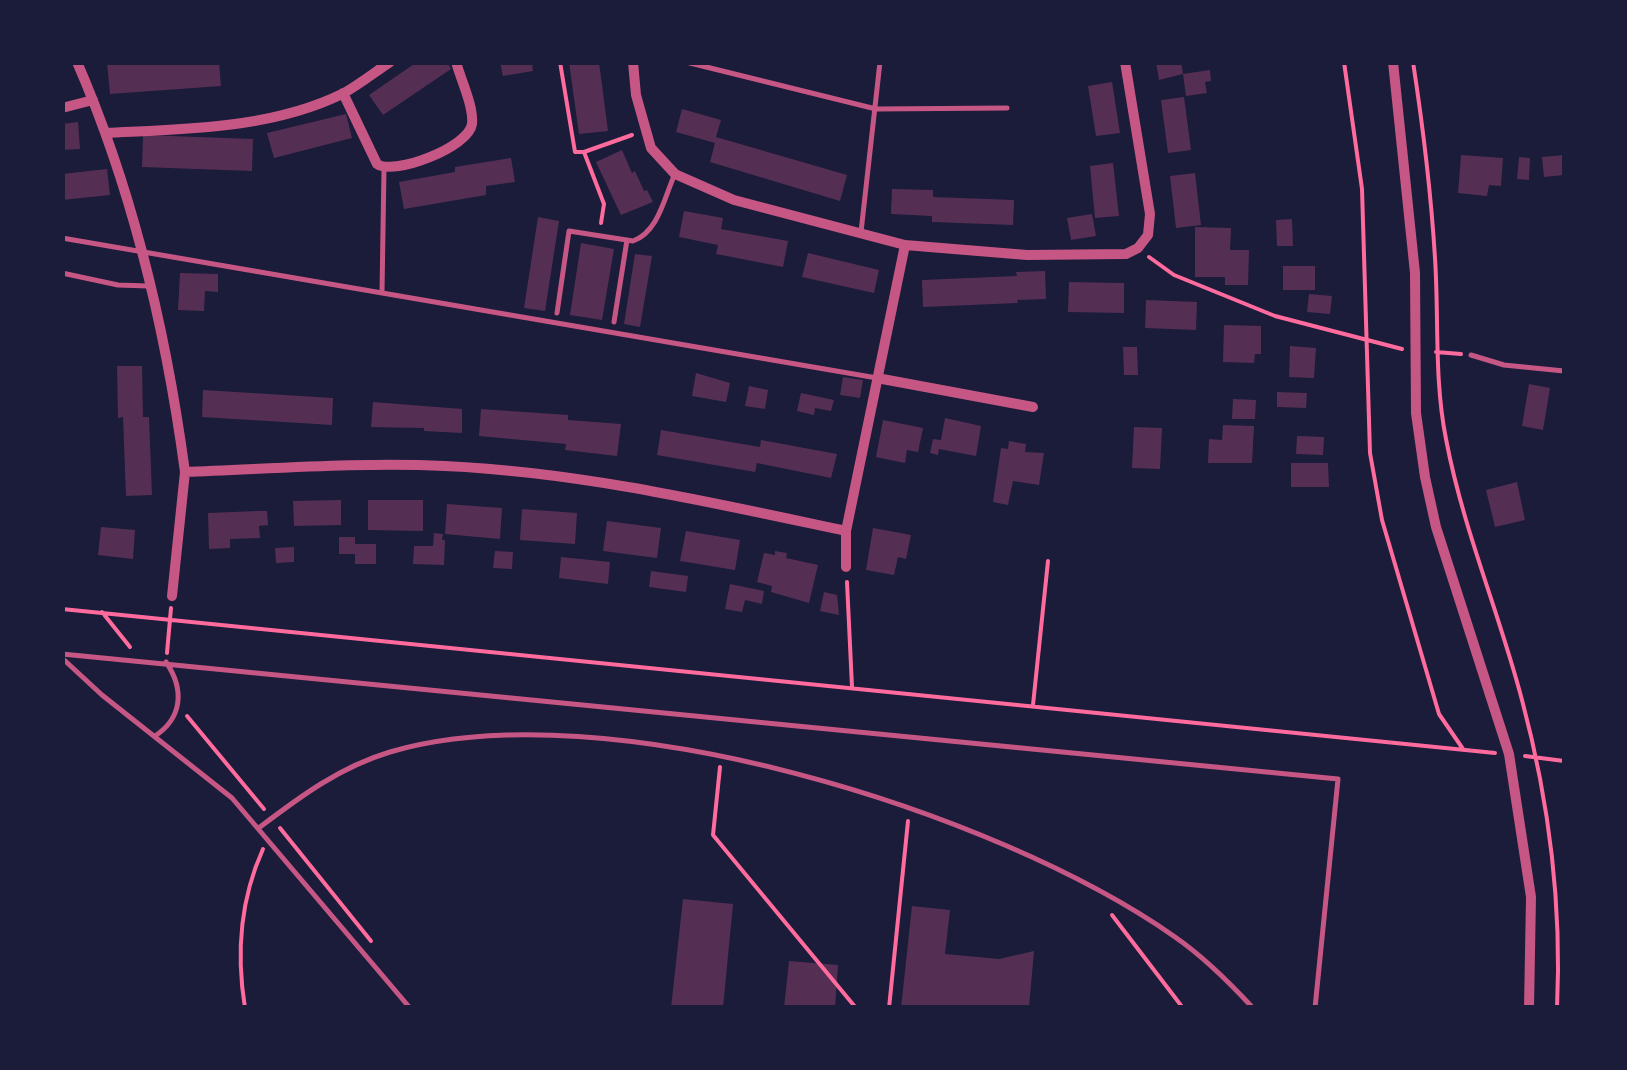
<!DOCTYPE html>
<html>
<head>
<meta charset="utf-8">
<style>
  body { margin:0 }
  #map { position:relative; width:1627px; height:1070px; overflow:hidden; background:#1b1b3a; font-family:"Nunito Sans",sans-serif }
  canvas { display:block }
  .frame { position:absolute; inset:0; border:65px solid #1b1b3a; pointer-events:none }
</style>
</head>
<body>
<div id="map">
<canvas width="1627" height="1070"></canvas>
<div class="frame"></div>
</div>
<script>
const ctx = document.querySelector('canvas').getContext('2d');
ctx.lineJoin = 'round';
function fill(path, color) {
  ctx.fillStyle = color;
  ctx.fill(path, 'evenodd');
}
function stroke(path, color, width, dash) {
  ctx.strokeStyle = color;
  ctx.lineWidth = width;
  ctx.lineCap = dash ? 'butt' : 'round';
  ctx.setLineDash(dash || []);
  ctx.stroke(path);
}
fill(new Path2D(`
  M107 62H219L221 86 110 94Z
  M417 62H447L451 69 383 115 369 95Z
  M500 62H532L533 71 503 76Z
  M569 62H599L608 131 579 134Z
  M1156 62H1181L1183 74 1159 80Z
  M1210 70 1211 81 1205 82 1207 93 1186 96 1183 74Z
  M1112 82 1120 133 1096 136 1088 86Z
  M1184 97 1191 150 1168 153 1161 100Z
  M682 109 721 120 716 137 847 175 840 201 710 162 715 143 676 132Z
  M346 114 352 138 274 158 267 133Z
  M78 122 80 149 62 150V124Z
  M143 135 253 139 252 171 142 167Z
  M622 150 632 173 635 171 644 191 647 190 653 202 621 215 596 162Z
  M1461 155 1503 158 1501 186 1489 185 1487 196 1458 193Z
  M1564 155V175L1544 177 1542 157Z
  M1519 157 1530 158 1529 180 1517 179Z
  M511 158 515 182 486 186V195L404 209 399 182 455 172V167Z
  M1113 163 1119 216 1095 218 1090 166Z
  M107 169 110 195 62 200V174Z
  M1195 173 1201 225 1176 228 1170 176Z
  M892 189 933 190V197L1014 200 1013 225 932 222V216L891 214Z
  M684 211 723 218 721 229 788 241 783 267 716 254 718 245 679 237Z
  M1092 214 1096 236 1071 240 1067 218Z
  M538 217 559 221 545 311 524 308Z
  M1292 219 1293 246H1277L1276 220Z
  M1195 227 1231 228 1230 250H1249L1248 285H1225V277H1195Z
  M581 243 614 249 602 320 570 315Z
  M808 253 879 270 874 293 802 277Z
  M635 254 652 256 640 327 624 324Z
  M1283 266H1315V290H1283Z
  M1045 271 1046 299 1017 300 1018 303 923 307 922 280 1017 276 1016 272Z
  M180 273 218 274V292L205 291 204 311 178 310Z
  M1069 282 1124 283V313L1068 312Z
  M1309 294 1332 296 1330 314 1307 312Z
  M1146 300 1197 302 1196 330 1145 328Z
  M1224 325 1261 326V354H1255L1254 363 1223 362Z
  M1290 346 1316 348 1314 378 1289 377Z
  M1123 347H1137L1138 375H1124Z
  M117 366H142L143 417H149L152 495 126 496 123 417 118 418Z
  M696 373 730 383 726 402 692 396Z
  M843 377 863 380 860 398 840 395Z
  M1529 384 1550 388 1543 430 1522 426Z
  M749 386 768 390 765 409 745 406Z
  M203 390 333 398 332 425 202 417Z
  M1277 392 1307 393 1306 408 1277 407Z
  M801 393 834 400 831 411 815 408 814 415 797 411Z
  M1233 399 1256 400 1255 419H1232Z
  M373 402 462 409V433L424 431V428L371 427Z
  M481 409 568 415V420L621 424 617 456 565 450 566 444 479 436Z
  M945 418 981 426 976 456 939 449 938 455 930 453 933 439 941 440Z
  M883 420 923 428 918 452 907 450 905 463 876 457Z
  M1223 425 1254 426 1252 463H1208L1209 439 1222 440Z
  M1134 427 1162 428 1160 469 1132 468Z
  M661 430 760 447 761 440 837 454 831 478 757 463 755 472 657 455Z
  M1297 436 1324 437 1323 455 1296 454Z
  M1009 441 1026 444 1025 452 1044 453 1039 485 1013 481 1008 505 993 502 1001 448 1008 449Z
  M1291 463H1328L1329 487H1291Z
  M1517 482 1525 520 1495 527 1486 490Z
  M341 500V525L294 526 293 501Z
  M368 500H423V531L368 530Z
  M447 504 502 508 500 539 445 534Z
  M522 509 577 513 575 544 520 540Z
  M258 511H267L268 525 259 526 260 538 230 539V548L209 549 208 513Z
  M607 521 661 528 657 558 603 551Z
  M101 527 135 530 133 559 98 555Z
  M873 528 911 535 906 559 898 557 894 575 866 570Z
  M686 531 740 540 735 570 680 561Z
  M434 533 443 534 442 540H445L444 565 413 564 414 546H433Z
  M339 537H355V544H376V564H355V554H339Z
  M294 547V562L276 563 275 548Z
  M495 551 513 552 512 569 493 568Z
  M775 551 787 553 786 558 818 565 809 603 771 592 772 586 757 582 764 553 775 555Z
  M561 557 610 562 608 584 559 578Z
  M651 571 688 576 686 592 649 587Z
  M730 584 764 591 762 604 745 600 742 612 725 609Z
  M824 592 837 595 839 615 820 611Z
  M683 899 733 904 723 1008H671Z
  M912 906 950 910 945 954 999 959 1034 951 1029 1008H901Z
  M789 961 838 965 835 1008H784Z`), '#542f53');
stroke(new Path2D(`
  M560 62 575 152H584L632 135
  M1344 62 1362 189 1370 453 1382 520 1439 714 1463 749
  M1413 62C1423 127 1431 193 1435 258 1439 319 1434 379 1446 439 1463 529 1499 612 1522 700 1549 801 1562 903 1557 1008
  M584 152 604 204 601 223
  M1149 257 1174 275 1275 316 1402 349
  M1436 352 1461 354
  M847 582 852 687
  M62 609 1495 753
  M102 612 130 647
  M167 653 171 608
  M1033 705 1048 561
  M187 716 264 809
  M1525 756 1564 761
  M720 767 713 835 856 1008
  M280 828 371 941
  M1112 915 1183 1008
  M245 1008C236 953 240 900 263 849
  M889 1008 908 821`), '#ff6b9d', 4);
stroke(new Path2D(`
  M686 62 876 109 1007 108
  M861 232 880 62
  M62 238 877 378
  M62 273 118 285 148 286
  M382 292 384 169
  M557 313 569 231 633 241C658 232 664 199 674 176
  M614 322 627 240
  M1471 355 1504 365 1564 371
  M62 654 1338 779 1315 1008
  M62 658 102 695 232 798 410 1008
  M155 736C182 718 185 690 166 662
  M260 827C301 796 340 767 390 752 605 689 996 811 1175 937 1204 957 1229 982 1253 1008`), '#c65784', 5);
stroke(new Path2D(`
  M77 62C134 193 166 331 185 472 271 469 359 462 445 466 580 472 714 503 846 531L905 245
  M633 62 636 95 651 148 675 174 734 200 905 245 1027 255 1126 254 1138 248 1148 235 1150 214 1125 62
  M1393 62 1415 273 1416 413 1425 477 1436 527 1509 754 1531 897 1529 1008
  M343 93 377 164C394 176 469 147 472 124 474 107 461 80 456 62
  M62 108 93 100
  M106 133C185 129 272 129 344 93 360 84 375 72 390 62
  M877 378 1033 407
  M846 531V567
  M172 596 185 472`), '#c65784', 10);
</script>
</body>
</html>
